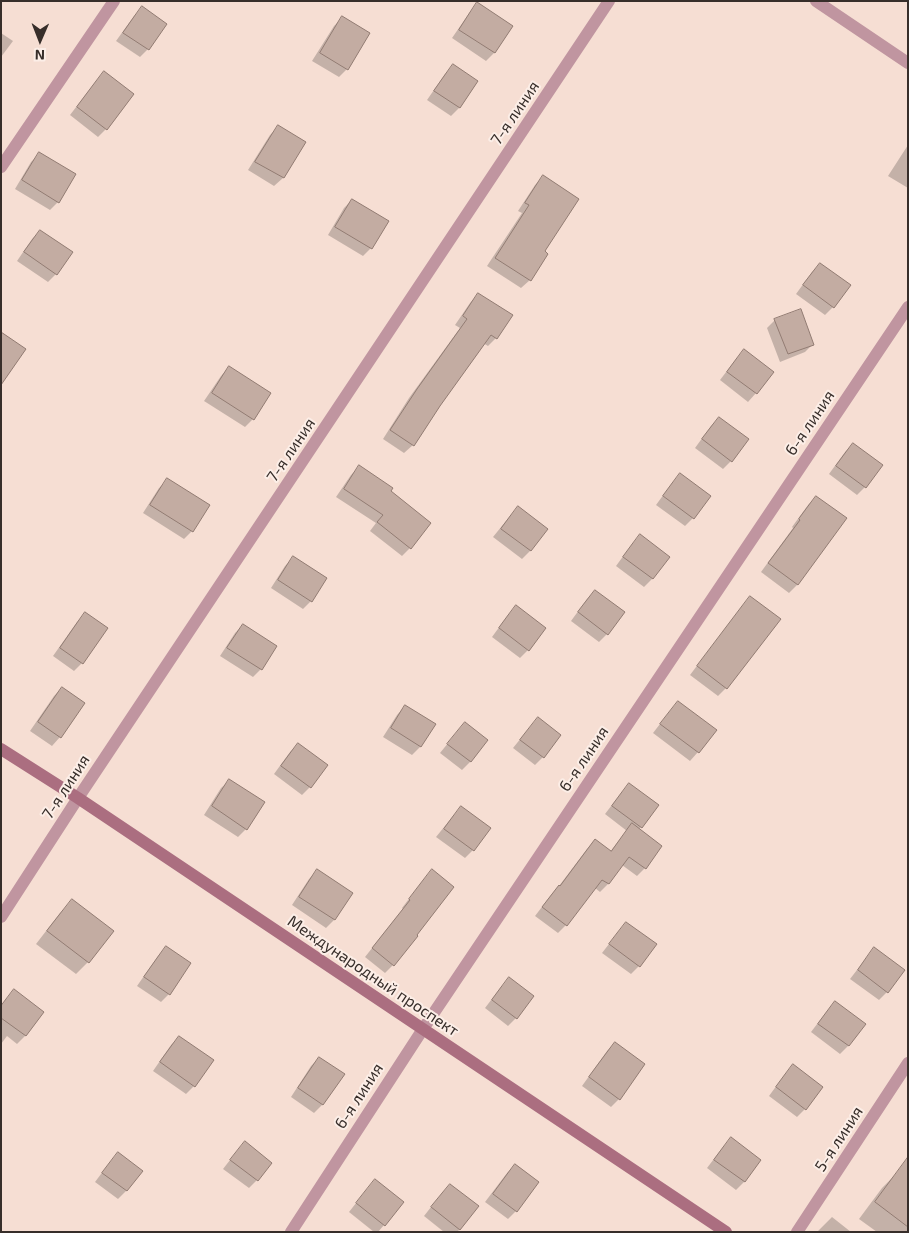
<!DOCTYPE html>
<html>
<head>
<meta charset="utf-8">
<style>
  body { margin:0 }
  #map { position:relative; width:909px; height:1233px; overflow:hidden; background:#f6ded3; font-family:"Exo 2",sans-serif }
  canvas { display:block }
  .frame { position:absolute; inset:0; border:2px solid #372e2a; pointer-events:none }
  .north { position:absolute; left:15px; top:15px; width:50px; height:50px; -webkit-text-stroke:4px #fceee7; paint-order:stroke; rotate:181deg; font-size:14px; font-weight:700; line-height:20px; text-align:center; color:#372e2a }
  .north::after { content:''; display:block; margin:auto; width:18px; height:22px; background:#372e2a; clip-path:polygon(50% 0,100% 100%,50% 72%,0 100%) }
</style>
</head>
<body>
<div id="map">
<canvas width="909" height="1233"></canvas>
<div class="frame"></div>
<div class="north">N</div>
</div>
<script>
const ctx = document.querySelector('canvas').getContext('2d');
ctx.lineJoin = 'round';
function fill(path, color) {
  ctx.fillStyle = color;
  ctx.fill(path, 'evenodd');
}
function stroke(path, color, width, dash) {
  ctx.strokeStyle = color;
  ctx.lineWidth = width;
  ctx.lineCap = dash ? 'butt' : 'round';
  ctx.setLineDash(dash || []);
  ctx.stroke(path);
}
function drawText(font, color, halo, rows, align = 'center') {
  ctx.font = font + ' "Exo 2",sans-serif';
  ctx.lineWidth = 4;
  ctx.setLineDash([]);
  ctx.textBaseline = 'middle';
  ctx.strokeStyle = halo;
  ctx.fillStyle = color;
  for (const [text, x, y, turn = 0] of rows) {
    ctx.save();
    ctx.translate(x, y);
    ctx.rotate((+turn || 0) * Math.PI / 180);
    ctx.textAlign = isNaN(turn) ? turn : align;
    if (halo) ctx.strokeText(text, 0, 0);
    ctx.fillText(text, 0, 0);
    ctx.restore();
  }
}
fill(new Path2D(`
  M478 4 511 27 494 53 486 61 452 38 470 12Z
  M142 8 166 24 148 49 140 57 116 41 134 16Z
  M342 18 347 69 339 77 312 61 334 26Z
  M1 33 13 41 1 57Z
  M453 66 476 82 459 108 451 116 427 100 445 74Z
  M104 73 106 129 98 137 70 115 96 81Z
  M278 127 304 142 283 178 274 186 248 170 270 135Z
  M908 145V188L888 176Z
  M39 154 58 202 50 210 15 189 31 162Z
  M543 177V252L547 254 530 280 521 288 487 266 522 213 518 211 535 185Z
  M352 200 387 222 371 248 363 256 328 235 344 208Z
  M40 231 56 274 48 282 17 261 32 239Z
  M820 264 849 285 833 307 825 315 796 294 812 272Z
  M478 294 496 338 488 346 483 343 413 445 404 453 383 439 409 398 460 328 455 325 470 303Z
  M775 320 813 344 805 352 780 362 767 328Z
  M744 351 756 393 748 402 720 380 736 359Z
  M229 367 253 419 245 427 204 401 221 376Z
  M719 418 731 461 723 469 695 448 711 426Z
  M853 444 865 487 857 495 829 474 845 452Z
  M359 467 389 491 410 548 402 556 370 531 376 523 336 497 351 475Z
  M680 475 693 518 685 526 656 505 672 483Z
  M168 480 192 531 184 539 143 513 159 488Z
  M816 497 845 518 797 585 789 593 761 572 793 528 792 527 808 505Z
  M518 508 546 529 530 551 522 559 493 537 510 516Z
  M640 536 669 557 652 579 644 587 616 566 632 544Z
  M293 558 311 601 303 609 271 588 285 566Z
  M595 591 607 634 599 642 571 621 587 599Z
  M750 598 726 688 718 696 690 675 742 606Z
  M516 607 528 650 520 658 492 637 508 615Z
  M85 614 82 663 74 671 53 656 77 622Z
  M243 625 261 669 253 677 220 656 235 633Z
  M62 688 84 703 60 737 52 746 30 731 54 696Z
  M678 702 698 752 690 761 653 733 670 711Z
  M405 706 434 725 420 747 412 755 383 737 397 715Z
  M538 719 543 757 535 765 513 748 530 727Z
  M465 724 486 740 470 762 462 770 440 753 457 732Z
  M298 744 310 787 302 795 274 774 290 752Z
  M230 780 246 829 238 837 204 815 221 788Z
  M629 785 641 827 639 830 645 868 637 876 622 865 608 884 600 892 595 888 566 925 558 933 535 916 551 895 559 886 587 849 595 841 610 852 627 831 605 814 621 793Z
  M461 808 489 829 473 850 465 858 436 837 453 816Z
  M317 871 351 893 334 920 326 928 292 905 309 879Z
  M432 871 393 965 385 973 365 957 403 909 402 908 424 879Z
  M72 901 88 962 76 974 36 944 60 913Z
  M627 923 639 966 631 974 602 953 619 931Z
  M166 947 169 994 161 1002 137 986 158 956Z
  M875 949 887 992 879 1000 850 979 867 957Z
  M510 979 516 1018 508 1026 485 1008 501 987Z
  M14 991 42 1012 25 1036 17 1044 7 1036 1 1044V1005Z
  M835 1002 864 1024 848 1046 840 1054 811 1032 827 1011Z
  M179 1037 194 1086 186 1094 153 1071 171 1045Z
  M615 1043 619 1099 611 1107 582 1086 607 1051Z
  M319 1058 343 1075 322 1105 314 1113 291 1097 311 1066Z
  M793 1066 805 1109 797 1117 769 1096 785 1074Z
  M731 1139 760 1160 744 1182 736 1190 707 1168 723 1147Z
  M245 1143 270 1163 257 1180 249 1188 223 1169 237 1151Z
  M118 1154 141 1171 126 1191 118 1199 95 1182 110 1162Z
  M515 1165 516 1211 508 1219 485 1202 507 1173Z
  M898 1172 908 1179V1232H877L859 1219 882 1188Z
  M450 1185 460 1229 457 1232H444L424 1216 442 1193Z
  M367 1189 384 1225 378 1232H374L349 1212Z
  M832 1217 851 1232H817Z`), '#0003');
const building = new Path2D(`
  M477 2 513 26 495 53 459 30Z
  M142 6 167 24 149 50 123 33Z
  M342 16 370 33 348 70 320 53Z
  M453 64 478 81 460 108 434 91Z
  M104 71 134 94 107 130 77 107Z
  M278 125 306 142 284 178 255 162Z
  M39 152 76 174 59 203 22 180Z
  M543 175 579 199 545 251 548 254 531 281 495 258 529 205 525 203Z
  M352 199 389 221 372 249 335 227Z
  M40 230 73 252 57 275 24 252Z
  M820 263 851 285 834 308 803 285Z
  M478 293 513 315 497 339 491 335 440 406 414 446 390 430 417 389 467 319 463 316Z
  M801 309 814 345 788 354 774 319Z
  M1 332 26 349 1 385Z
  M744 349 774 372 757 394 727 372Z
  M229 366 271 393 254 420 212 393Z
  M719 417 749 439 732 462 702 439Z
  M853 443 883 465 866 488 836 466Z
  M359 465 393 488 391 491 431 523 411 549 377 522 383 515 344 489Z
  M680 473 711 496 694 519 663 496Z
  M167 478 210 505 193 532 150 505Z
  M816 496 847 518 798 585 768 563 800 520 799 519Z
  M518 506 548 529 531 551 501 529Z
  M640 534 670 557 653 579 623 557Z
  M293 556 327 578 312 602 278 580Z
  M595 590 625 612 608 635 578 612Z
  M750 596 781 619 727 689 697 666Z
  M516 605 546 628 529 651 499 628Z
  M85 612 108 628 83 664 60 648Z
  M243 624 277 646 262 670 227 648Z
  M62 687 85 703 61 738 38 722Z
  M678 701 717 730 699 753 660 724Z
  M405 705 436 724 421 747 391 728Z
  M538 717 561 735 544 758 520 740Z
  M465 722 488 740 471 762 447 744Z
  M298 743 328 765 311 788 281 766Z
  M229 779 265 802 247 830 212 806Z
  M629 783 659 805 642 828 612 806Z
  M461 806 491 828 474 851 444 829Z
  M632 823 662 846 646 869 629 857 609 884 602 880 567 926 542 907 559 885 560 886 595 839 611 851Z
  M317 869 353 893 335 920 299 897Z
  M432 869 454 887 417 935 418 936 394 966 372 948 410 900 409 899Z
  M72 899 114 931 89 963 47 931Z
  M626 922 657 944 640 967 609 944Z
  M166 946 191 963 170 995 144 977Z
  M874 947 905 970 888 993 858 970Z
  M509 977 534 996 517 1019 492 1000Z
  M14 989 44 1012 26 1036 1 1018V1006Z
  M835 1001 866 1024 849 1046 818 1024Z
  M179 1036 214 1060 195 1087 160 1062Z
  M615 1042 645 1064 620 1100 589 1077Z
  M319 1057 345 1074 323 1105 298 1088Z
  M793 1064 823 1087 806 1110 776 1087Z
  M731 1137 761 1160 745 1182 714 1160Z
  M245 1141 272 1163 258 1181 230 1160Z
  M118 1152 143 1171 127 1191 102 1173Z
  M908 1157V1227L875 1202Z
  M515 1164 539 1182 517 1212 493 1194Z
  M375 1179 404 1202 385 1226 356 1203Z
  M450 1184 479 1206 460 1230 431 1207Z`);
fill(building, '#c3aca2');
stroke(building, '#917b72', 1);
stroke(new Path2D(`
  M816 1 908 63
  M1 167 114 1
  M1 917 78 798 609 1
  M291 1232 423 1029 908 307
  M797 1232 908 1063`), '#c095a0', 12);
stroke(new Path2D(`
  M1 749 78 798 726 1232`), '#ab6e80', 12);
drawText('16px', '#372e2a', '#fceee7', [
  ["7-я линия",515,113,-56],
  ["6-я линия",810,423,-56],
  ["7-я линия",291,450,-56],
  ["6-я линия",584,759,-56],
  ["7-я линия",66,787,-57],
  ["Международный проспект",373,976,34],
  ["6-я линия",359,1096,-57],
  ["5-я линия",839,1139,-57]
]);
</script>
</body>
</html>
